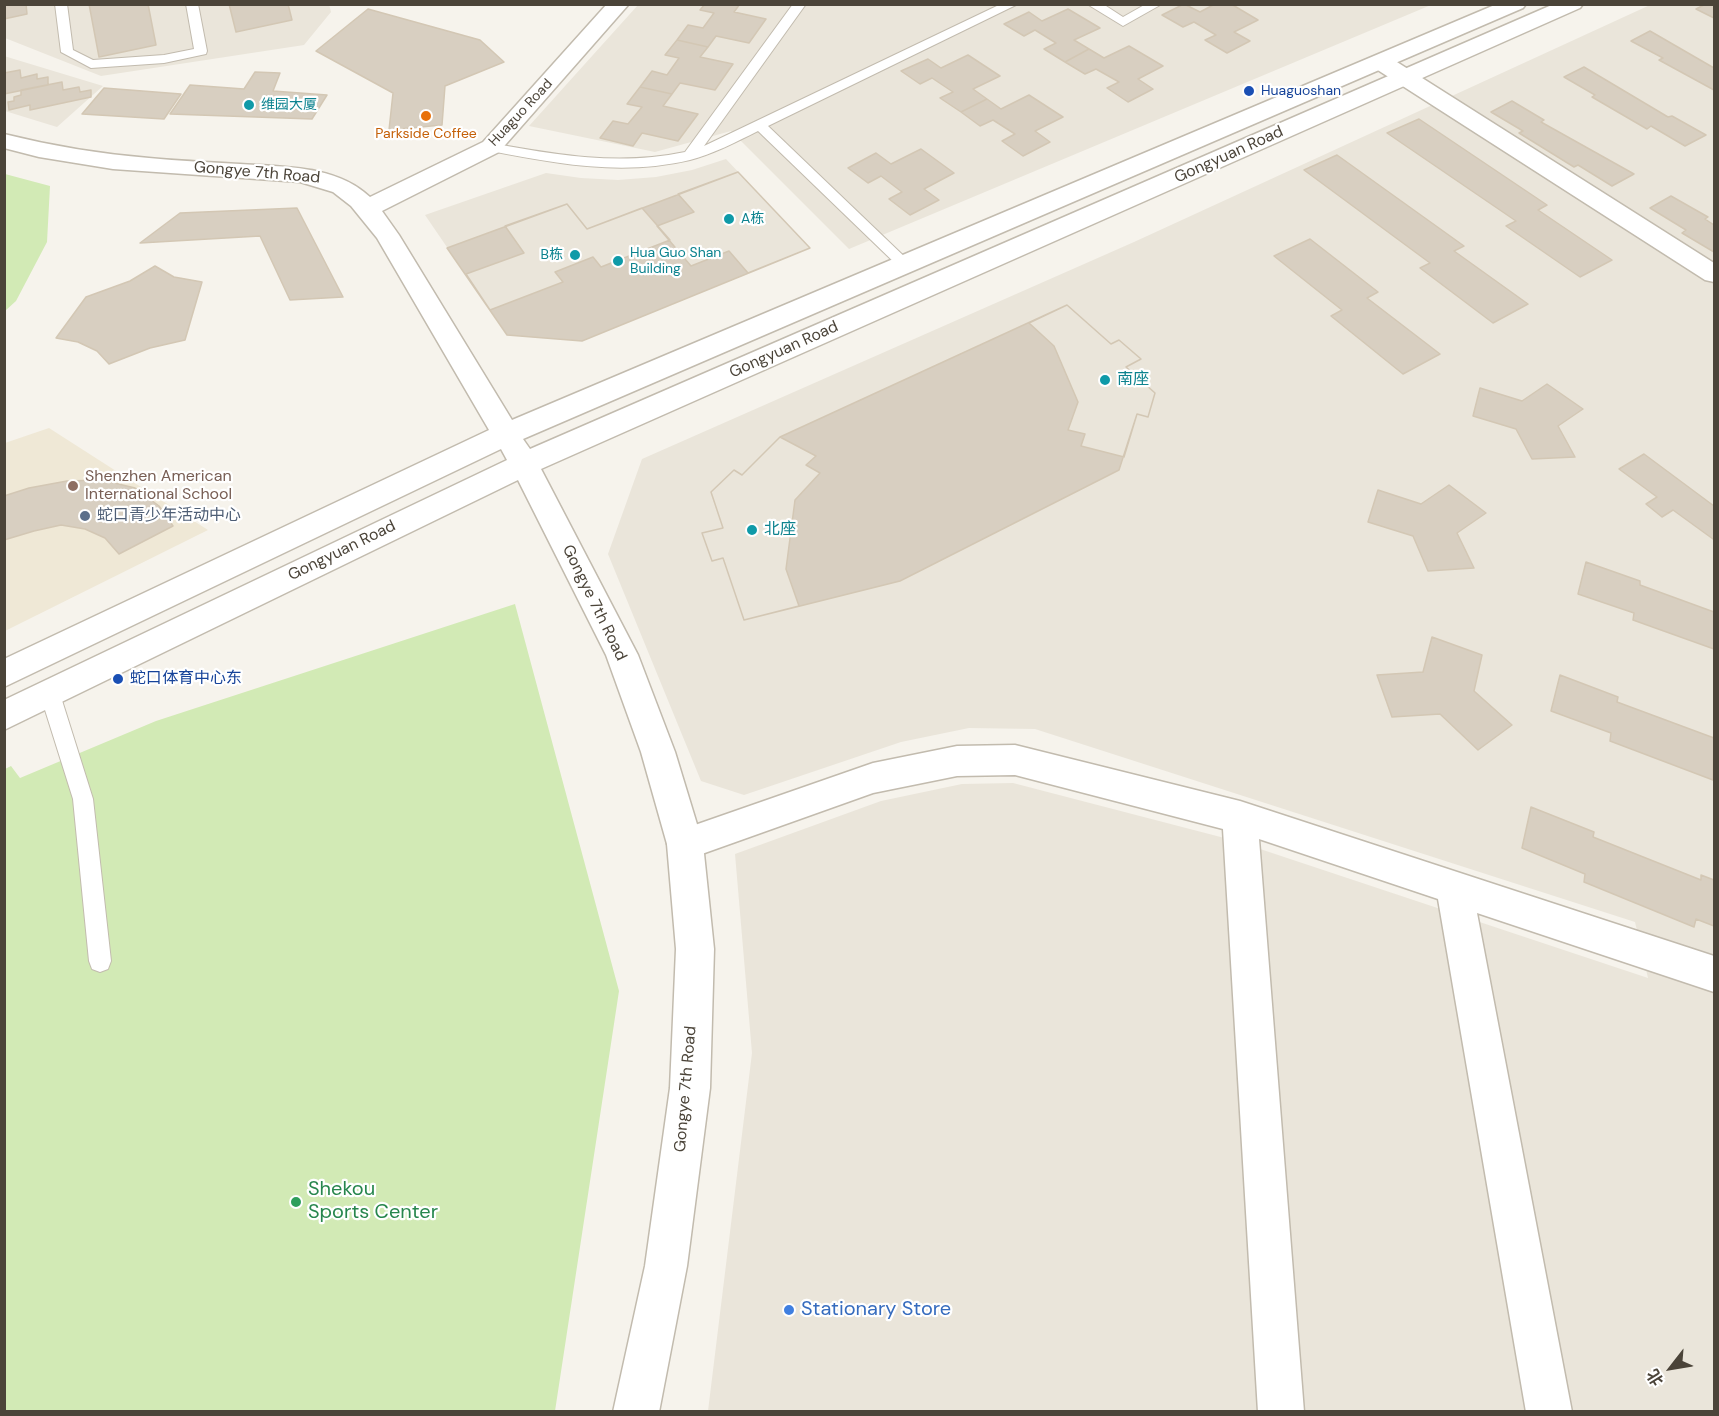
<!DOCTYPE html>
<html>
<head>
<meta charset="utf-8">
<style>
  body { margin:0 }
  #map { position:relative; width:1719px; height:1416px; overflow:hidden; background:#f6f3ec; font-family:"DM Sans","Noto Sans SC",sans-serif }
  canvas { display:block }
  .frame { position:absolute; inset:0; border:6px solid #4b4439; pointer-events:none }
  .north { position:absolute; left:1641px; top:1338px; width:60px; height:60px; -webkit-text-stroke:4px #fff; paint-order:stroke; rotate:239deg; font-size:16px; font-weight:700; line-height:24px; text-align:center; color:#4b4439 }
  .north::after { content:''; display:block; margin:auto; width:21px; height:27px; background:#4b4439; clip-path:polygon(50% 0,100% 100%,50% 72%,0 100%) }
</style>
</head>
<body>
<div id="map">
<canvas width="1719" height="1416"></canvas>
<div class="frame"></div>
<div class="north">北</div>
</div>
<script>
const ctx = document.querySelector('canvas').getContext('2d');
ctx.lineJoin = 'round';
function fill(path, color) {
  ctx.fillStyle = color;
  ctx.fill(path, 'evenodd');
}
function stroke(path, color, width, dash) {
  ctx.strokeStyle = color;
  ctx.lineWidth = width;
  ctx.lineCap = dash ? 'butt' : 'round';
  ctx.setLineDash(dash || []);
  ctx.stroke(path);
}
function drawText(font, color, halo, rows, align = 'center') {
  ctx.font = font + ' "DM Sans","Noto Sans SC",sans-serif';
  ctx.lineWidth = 4.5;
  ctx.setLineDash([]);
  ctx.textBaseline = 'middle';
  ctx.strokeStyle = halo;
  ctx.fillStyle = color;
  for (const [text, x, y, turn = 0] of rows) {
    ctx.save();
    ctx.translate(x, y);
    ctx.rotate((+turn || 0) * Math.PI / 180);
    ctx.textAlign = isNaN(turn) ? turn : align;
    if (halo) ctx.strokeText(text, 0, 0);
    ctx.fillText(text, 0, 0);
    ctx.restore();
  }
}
fill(new Path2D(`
  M329 4 331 12 304 45 101 76 5 38 4 5Z
  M638 5H1431L849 249 731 131 655 152 529 126Z
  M1650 5H1714V1411H708L752 1053 735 854 881 801 962 784 1013 783 1236 841 1648 978 1635 922 1035 729 969 728 901 742 744 795 701 781 608 554 642 459 1134 242Z
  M4 56 103 86 57 127 5 111Z
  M726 159 810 248 582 341 507 335 425 215 546 173 581 178 618 180 656 177 692 170Z`), '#eae5da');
fill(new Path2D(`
  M49 428 208 530 5 631V443Z`), '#efe8d6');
fill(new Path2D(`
  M5 174 50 186 47 242 16 301 5 311Z
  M515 604 619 991 555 1411 5 1412V769L11 766 20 778 156 721Z`), '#d2eab5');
const building = new Path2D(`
  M4 4H26L27 14 4 19Z
  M89 4H148L156 45 99 57Z
  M229 4H288L292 20 236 32Z
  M705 4H740L734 12 766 19 749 43 716 36 708 47 677 40 688 25 703 28 714 13 700 10Z
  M1184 4 1200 12 1215 4H1231L1258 20 1234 32 1250 41 1227 53 1205 40 1216 35 1194 22 1183 27 1162 15Z
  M1706 4H1714V18L1696 9Z
  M368 9 480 40 504 62 445 86 442 125 389 130 393 93 316 51Z
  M1068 9 1100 28 1074 40 1089 49 1065 62 1044 49 1056 43 1035 30 1024 36 1004 24 1029 12 1042 21Z
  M1650 31 1714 68V90L1659 60 1663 58 1631 41Z
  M677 40 708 47 700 57 733 64 715 90 680 83 672 94 640 87 652 71 667 75 679 58 665 55Z
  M1129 46 1163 66 1138 79 1153 89 1128 102 1107 88 1119 82 1096 69 1085 74 1065 62 1089 49 1104 58Z
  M968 55 1000 76 973 89 987 99 961 112 940 98 953 92 932 78 920 84 901 71 928 59 941 68Z
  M1584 67 1668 117 1672 116 1706 135 1685 146 1651 126 1647 129 1592 97 1595 95 1564 77Z
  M20 70 21 78 37 74V79L48 77V85L4 94V73Z
  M255 72 280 73 273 91 327 95 312 119 170 114 190 85 244 89Z
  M62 82 63 90 79 87 80 92 91 90V97L30 110V105L9 110 8 102 14 101V97L21 95V90Z
  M640 87 672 94 663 106 698 114 678 141 642 133 633 146 600 138 613 121 628 124 642 107 627 104Z
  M104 88 181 94 164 119 82 114Z
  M1029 95 1063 117 1035 131 1050 142 1023 156 1002 141 1015 134 993 120 980 126 961 112 987 99 1001 109Z
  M1512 101 1544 120 1541 122 1634 174 1612 186 1578 165 1574 167 1519 133 1523 131 1491 112Z
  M1419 119 1547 205 1538 210 1612 260 1580 277 1506 226 1516 221 1387 133Z
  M921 149 954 173 924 189 939 200 910 215 889 199 902 192 881 176 868 183 848 168 876 153 891 164Z
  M1337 155 1464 246 1454 251 1528 304 1493 323 1420 268 1430 263 1304 170Z
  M738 172 810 248 582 341 507 335 447 248 567 204 587 229Z
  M738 172 810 248 748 273 729 251 691 266 657 226 694 212 678 194Z
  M1671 196 1708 217 1705 219 1714 225V252L1682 233 1686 230 1650 208Z
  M567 204 587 229 642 208 670 240 601 267 593 257 555 272 563 282 490 310 466 274 524 253 505 226Z
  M297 208 343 297 290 300 260 236 140 243 180 213Z
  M1310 239 1378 292 1367 298 1440 354 1403 374 1331 316 1342 310 1274 256Z
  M155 266 174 277 202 282 185 340 150 348 109 364 97 351 78 342 56 338 86 297 130 281Z
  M1067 305 1111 344 1119 340 1141 359 1126 367 1155 393 1148 417 1137 414 1119 470 900 581 744 620 723 558 712 561 702 533 723 528 711 492 734 470 742 475 780 437Z
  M1067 305 1111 344 1119 340 1141 359 1126 367 1155 393 1148 417 1137 414 1124 457 1081 446 1085 434 1068 430 1078 402 1054 346 1029 323Z
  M1547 384 1583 409 1558 426 1575 457 1532 459 1516 429 1473 416 1480 388 1522 401Z
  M780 437 816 456 806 465 820 473 795 500 786 569 799 606 744 620 723 558 712 561 702 533 723 528 711 492 734 470 742 475Z
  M1644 454 1714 506V538L1713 539 1673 510 1662 517 1646 504 1657 497 1619 469Z
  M102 480 135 488 159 506 173 526 119 554 105 538 85 529 61 525 34 531 4 540V496L29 488 67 481Z
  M1449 485 1486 513 1457 533 1474 568 1428 571 1413 536 1368 522 1378 490 1421 504Z
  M1586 562 1640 581V585L1714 612V649L1633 620 1634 613 1578 594Z
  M1432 637 1482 655 1474 691 1512 725 1478 750 1440 714 1392 717 1377 675 1423 672Z
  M1560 675 1618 697 1617 702 1714 738 1713 780 1610 741 1611 733 1551 711Z
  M1531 807 1594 832 1593 837 1701 880V875L1714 880V926L1696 919 1694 927 1584 882 1585 874 1522 848Z`);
fill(building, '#d8cfc1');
stroke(building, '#d3c7b4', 1.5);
const service = new Path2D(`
  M55 4H67L73 50 93 60 164 55 194 49 186 4H198L207 51 206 54 164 63 91 68 61 52Z
  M793 4H806L704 146 1001 4H1018L768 126 909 261 911 264 909 267H899L758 131C736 142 713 154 690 160 623 176 558 164 491 151L484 147 491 143C556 155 619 166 685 152Z
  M1087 4H1103L1123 17 1146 4H1162L1123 26Z
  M50 686 57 688 60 694 93 799 111 961 108 969 100 972 92 969 89 961 73 799 40 694 43 688Z`);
const minor = new Path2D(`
  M1381 55 1389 57 1714 263V282L1705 280 1373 67 1370 62 1373 57Z
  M1015 745 1240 801 1714 956V992L1477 913 1572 1412H1526L1438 899 1259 839 1304 1412H1258L1223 829 1015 775 957 776 873 793 685 860 672 855 667 844 672 833 873 763 957 746Z`);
const tertiary = new Path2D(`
  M607 4H629L499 152 382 211 399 235 512 420 1497 4H1526L1523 8 523 439 530 449 1554 4H1583L1580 8 541 469 638 655 675 752 703 844 714 949 710 1088 687 1266 659 1412H613L645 1266 670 1088 676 949 667 844 641 752 606 655 518 480 4 730V700L507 460 501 449 4 687V659L489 430 377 238 351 206 333 192 300 182 113 169 39 157 4 148V134C52 146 100 154 149 158 179 161 210 162 240 164 284 167 336 165 370 197L483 142Z`);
stroke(service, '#c2bbae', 2);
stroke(minor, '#c2bbae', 3);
stroke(tertiary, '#c2bbae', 3);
fill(service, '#fff');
fill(minor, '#fff');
fill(tertiary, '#fff');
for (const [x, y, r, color] of [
  [1249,91,6,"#1a4fb4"],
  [249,105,6,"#0f9aa8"],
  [426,116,6,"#e8710a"],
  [729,219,6,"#0f9aa8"],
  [575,255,6,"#0f9aa8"],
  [618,261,6,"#0f9aa8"],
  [1105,380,6,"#0f9aa8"],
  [73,486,6,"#8d6e63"],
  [85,516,6,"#5c6f8a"],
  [752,530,6,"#0f9aa8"],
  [118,679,6,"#1a4fb4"],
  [296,1202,6,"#2e9e5b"],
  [789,1310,6,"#3f7fe0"]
]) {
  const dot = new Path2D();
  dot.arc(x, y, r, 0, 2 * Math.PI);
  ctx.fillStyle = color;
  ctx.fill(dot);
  stroke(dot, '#fff', 2);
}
drawText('14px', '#164399', '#fff', [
  ["Huaguoshan",1261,91]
], 'left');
drawText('14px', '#0d838f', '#fff', [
  ["维园大厦",261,105],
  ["A栋",741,219],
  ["Hua Guo Shan",630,253],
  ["Building",630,269],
  ["B栋",563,255,"right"]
], 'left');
drawText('14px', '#4b4439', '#fff', [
  ["Huaguo Road",521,113,-47]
]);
drawText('14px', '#c56008', '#fff', [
  ["Parkside Coffee",426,134]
]);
drawText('16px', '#4b4439', '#fff', [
  ["Gongyuan Road",1229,155,-24],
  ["Gongye 7th Road",257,173,5],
  ["Gongyuan Road",784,350,-24],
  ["Gongyuan Road",342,551,-26],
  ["Gongye 7th Road",594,603,64],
  ["Gongye 7th Road",686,1089,-85]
]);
drawText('16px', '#0d838f', '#fff', [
  ["南座",1117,380],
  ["北座",764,530]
], 'left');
drawText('16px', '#785e54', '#fff', [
  ["Shenzhen American",85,477],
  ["International School",85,495]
], 'left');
drawText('16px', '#4e5e75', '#fff', [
  ["蛇口青少年活动中心",97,516]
], 'left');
drawText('16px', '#164399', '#fff', [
  ["蛇口体育中心东",130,679]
], 'left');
drawText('20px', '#27864d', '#fff', [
  ["Shekou",308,1190],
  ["Sports Center",308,1213]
], 'left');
drawText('20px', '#366cbe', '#fff', [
  ["Stationary Store",801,1310]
], 'left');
</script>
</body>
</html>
